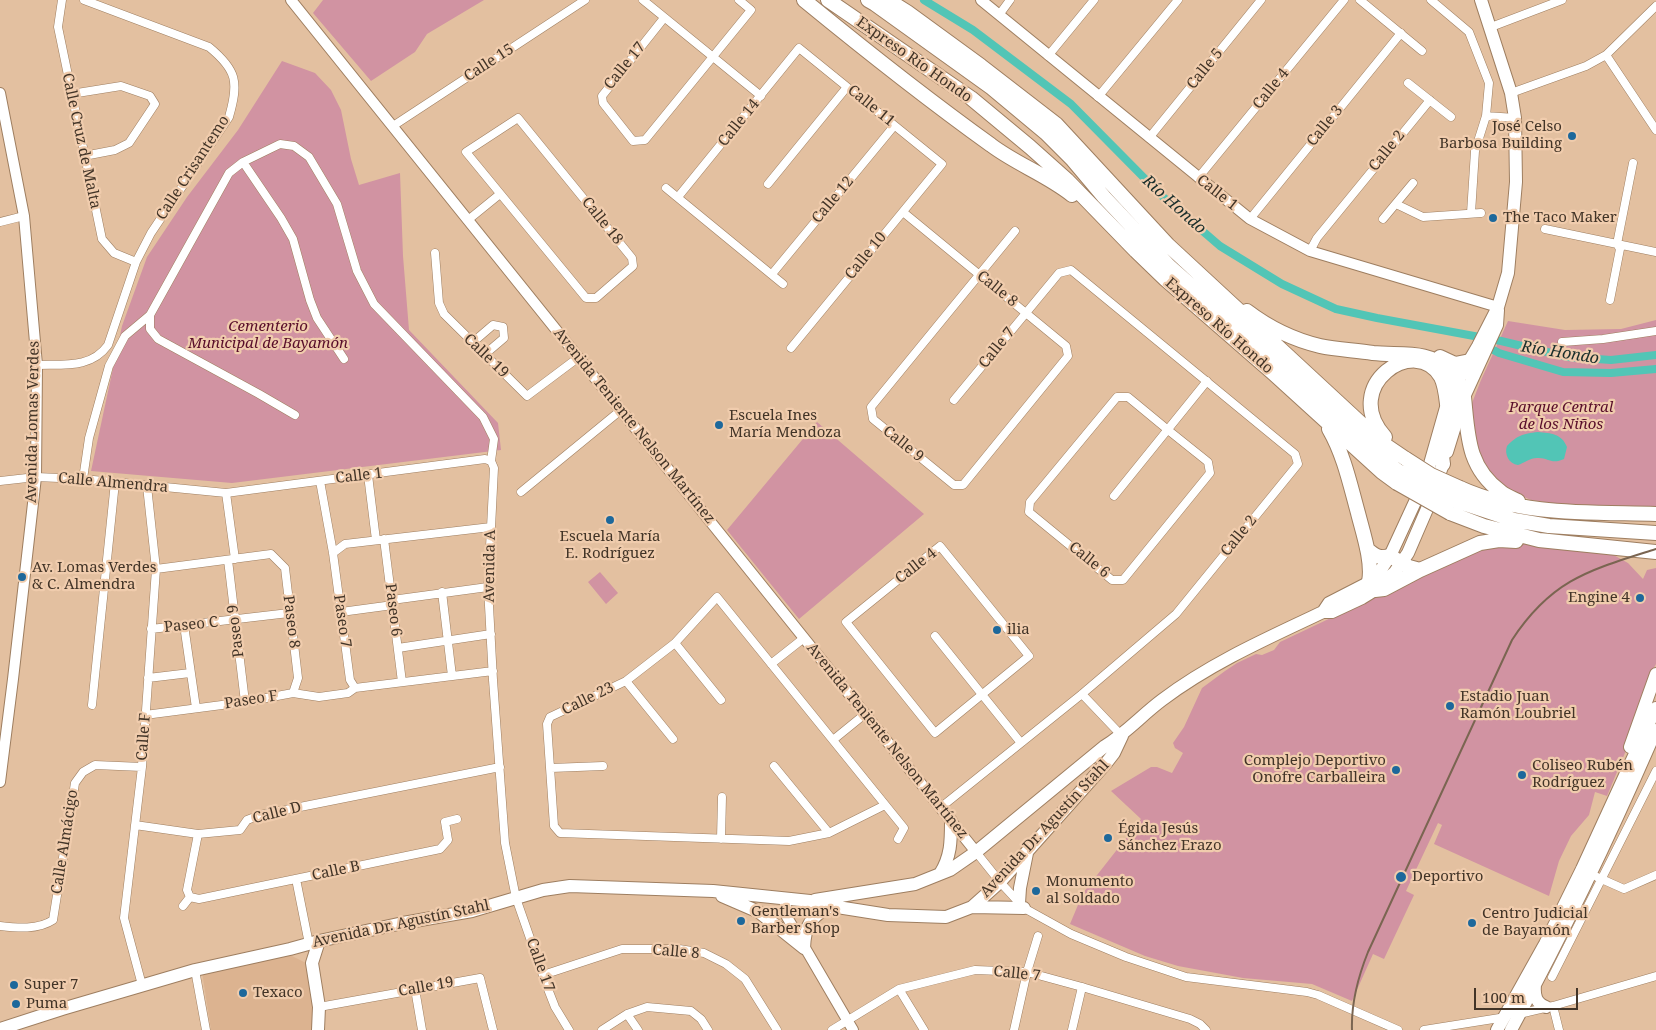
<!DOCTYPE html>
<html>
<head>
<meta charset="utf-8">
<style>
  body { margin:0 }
  #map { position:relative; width:1656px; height:1030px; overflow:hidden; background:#e3c0a0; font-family:"Noto Serif",serif }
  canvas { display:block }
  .scale { position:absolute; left:1474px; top:988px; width:104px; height:22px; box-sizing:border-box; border:2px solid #423427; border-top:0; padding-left:6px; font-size:15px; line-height:18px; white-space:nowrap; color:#423427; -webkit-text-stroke:4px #f0ccad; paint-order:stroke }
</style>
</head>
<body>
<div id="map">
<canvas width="1656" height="1030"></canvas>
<div class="scale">100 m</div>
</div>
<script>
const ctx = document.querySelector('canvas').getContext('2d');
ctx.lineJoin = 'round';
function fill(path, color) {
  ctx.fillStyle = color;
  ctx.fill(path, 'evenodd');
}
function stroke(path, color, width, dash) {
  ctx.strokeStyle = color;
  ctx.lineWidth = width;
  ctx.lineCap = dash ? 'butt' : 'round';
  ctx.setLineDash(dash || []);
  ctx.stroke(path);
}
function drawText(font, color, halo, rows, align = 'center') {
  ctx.font = font + ' "Noto Serif",serif';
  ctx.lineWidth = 4.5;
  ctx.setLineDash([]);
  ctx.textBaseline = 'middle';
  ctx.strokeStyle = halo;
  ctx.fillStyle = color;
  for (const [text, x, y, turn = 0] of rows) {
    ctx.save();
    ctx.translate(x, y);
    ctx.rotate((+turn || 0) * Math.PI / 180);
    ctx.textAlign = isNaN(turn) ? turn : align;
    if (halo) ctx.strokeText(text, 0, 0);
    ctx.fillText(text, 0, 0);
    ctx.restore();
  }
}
fill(new Path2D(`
  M286 953 308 964 315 1013 314 1030H211L202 972Z`), '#dcb390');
fill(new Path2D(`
  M323 0H484L427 34 415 52 371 81 313 13Z
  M282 61 315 73 331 90 341 110 351 159 359 185 400 173 403 256 409 330 498 423 501 450 232 483 91 471 122 326 147 257 187 197 238 130Z
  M1656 320V509L1551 503 1531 500 1515 493 1497 481 1479 458 1471 422 1472 403 1481 380 1508 321 1565 330 1621 329Z
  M817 422 924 514 799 619 727 530Z
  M1506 542 1610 553 1628 563 1643 579 1647 570 1656 568V664L1646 683 1645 690 1632 736 1607 796 1595 792 1589 815 1571 836 1559 861 1549 896 1434 844 1442 825 1438 823 1406 891 1414 895 1384 959 1373 954 1352 1001 1312 984 1243 978 1178 966 1145 956 1070 924 1083 893 1141 819 1111 791 1151 767H1157L1172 773 1183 753 1175 748 1173 743 1184 727 1202 688 1225 671 1237 663 1256 654 1262 655 1274 650 1280 642 1468 553Z
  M600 572 618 593 606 604 588 582Z`), '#d193a2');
fill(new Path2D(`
  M1538 432C1551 433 1562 434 1567 447L1564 459C1551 465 1548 457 1537 458 1530 458 1524 463 1518 465 1509 464 1504 454 1507 446 1518 435 1522 434 1538 432Z`), '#52c5b6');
stroke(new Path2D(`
  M924 0 973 30 1071 104 1162 196 1220 246 1282 284 1336 309 1377 318 1501 341 1568 357 1611 360 1656 355
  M1484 345 1499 353 1563 372 1611 373 1656 369`), '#52c5b6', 8);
const minor = new Path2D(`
  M62 0 58 27 102 239 114 253 136 262
  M643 0 761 96
  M1360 0 1422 51
  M1431 0 1469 32 1489 83 1486 116 1475 151 1471 213
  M999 15 1010 0
  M664 18 602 96 603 103 633 141 645 140 751 10 739 0
  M1491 27 1562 0
  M1606 55 1656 130
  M1048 56 1094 0
  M1408 83 1451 117
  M1511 93 1586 66 1606 55 1656 6
  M71 94 121 86 150 96 155 104 129 143 115 150 84 156
  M1098 97 1178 0
  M1486 116 1515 118
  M518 118 632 258 633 266 596 298H586L466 152Z
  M393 126 585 0
  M1149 138 1261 0
  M243 162 281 218 293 239 310 300 317 318 344 359
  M1198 178 1344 0
  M768 184 847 87
  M666 188 783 284
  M678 197 799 48 942 164 791 348
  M1396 204 1423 217 1481 213
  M903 212 1066 346 1068 356 963 485H954L873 419 871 407 1015 231
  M1250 219 1401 33
  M1383 219 1413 183
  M468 220 500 194
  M0 222 24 216
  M1545 229 1656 252
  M1310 251 1317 238 1430 100
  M435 253 439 303 444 314 527 396 579 357
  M772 274 894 126
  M1610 300 1620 249 1617 244 1633 163
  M150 315V329L158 339 259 394 295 415
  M1562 342 1603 339 1656 331
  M472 343 493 325 503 327 504 338 484 355
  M37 365C63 364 91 369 108 345L136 262 151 233 229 117C239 82 237 70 209 47L84 0
  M1117 397H1128L1168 430 1208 462 1210 473 1123 580H1112L1029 512 1030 502Z
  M491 461 494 468 488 587 493 680 505 843 516 898 546 984 555 1007 569 1030
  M368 475 376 540
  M83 479 89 438 109 366 125 336 150 315 229 173 243 162 280 144 294 146 309 157 337 204 357 271 374 304 483 417 494 439 491 461
  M0 481 36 477 83 479 226 493 485 459 491 461
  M320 481 333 553 350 680 355 688
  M521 492 621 410
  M226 493 235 559
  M1114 496 1207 381
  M384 539 402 682
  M940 546 1029 656 935 733 846 622Z
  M333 553 345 544 491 527
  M228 560 245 702
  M156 569 271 554 285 568 298 678 293 693
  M442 592 452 676
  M392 600 488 587
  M341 612 393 605
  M184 625 196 708
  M151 629 289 613
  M935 636 1021 743
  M675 643 721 700
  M398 648 491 634
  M771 664 804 638
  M148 678 190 673
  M626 681 673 739
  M1082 694 1122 736
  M92 705 115 482
  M145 715 245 702 293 693 319 697 348 693 355 688 493 671
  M833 740 865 714
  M774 766 829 833
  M551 768 603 766
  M885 805 829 833 789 841 560 833 554 826 547 724 550 717 626 681 675 643 717 597 904 828 898 839
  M940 808 1082 694 1176 614 1298 464 1295 454 1071 270 1059 273 954 400
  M135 825 198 834 240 830 247 820 260 815 500 767
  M721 839 722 797
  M976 852 1000 882 1024 908 1071 934 1126 957 1186 977 1307 992 1318 995 1398 1030
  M1597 877 1624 889 1656 875
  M296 879 309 944
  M190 897 199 899 440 849 448 840 445 822 457 819
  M190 897 187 890 198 834
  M183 906 190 897
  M0 926C17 928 38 930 53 920L75 783 83 772 95 765 142 767
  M195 970 206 1030
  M543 975 622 949H679L704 953 726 964 745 979 777 1030
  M1552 977 1656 771
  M142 985 124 918 142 767 156 569 147 486
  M415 989 422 1030
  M899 989 924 1030
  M1553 1006 1559 1030
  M319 1007 480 978 493 1030
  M627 1014 638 1030
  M1519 1014 1553 1006 1656 976
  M602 1030 627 1014 647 1007 691 1011 701 1019 708 1030
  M832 1030 899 989 975 970 1027 972 1082 987 1190 1019 1200 1024 1206 1030
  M1014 1030 1027 972 1038 936
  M1072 1030 1082 987
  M1424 1030 1506 1017`);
const tertiary = new Path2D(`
  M291 0 976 852
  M981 0 1250 219 1310 251 1498 307
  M0 93 24 216 37 365 36 477 13 679 0 782
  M785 899 787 917 853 1030`);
const primary = new Path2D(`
  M1454 387 1478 346 1498 307 1508 273 1516 182 1515 118 1511 93 1481 0
  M1447 452 1464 397 1497 325 1498 310
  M1630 747 1656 674
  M1535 985C1534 996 1536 1003 1546 1007
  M1497 1030 1545 944 1582 869 1656 708
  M1511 1030C1564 932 1612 832 1656 730`);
const trunk = new Path2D(`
  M1323 612H1332L1362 598 1375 590 1395 572 1408 553 1427 509 1443 464
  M940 874C951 856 951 842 951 821
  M722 896 759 912 804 948
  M815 900 915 884 950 870 976 852 1105 746C1126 733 1142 715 1162 700 1211 663 1268 638 1323 612L1329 603 1366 584 1382 568 1390 556 1426 478 1447 404
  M1019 903 1020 888 1027 853
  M972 907 1024 908
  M804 948C805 925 810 917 831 906
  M0 1029 62 1009 195 970 290 949 319 941 403 923 472 911 543 890 570 886 713 891 810 901 831 906 888 915 946 917 972 907 1000 882 1107 762 1114 753 1122 736
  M318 1030 319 1007 312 963 319 941`);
const motorway = new Path2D(`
  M804 0C865 50 927 99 991 145 1016 164 1047 175 1072 195
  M828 0 971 98 1030 147 1067 180 1136 251 1165 279 1273 373 1382 472 1397 483
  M868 0 875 4 992 88 1046 133 1072 159 1104 197 1169 266 1289 372 1374 452 1398 471
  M888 0 907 12 981 66 1056 124 1168 245 1381 442 1406 459
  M1247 311C1268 327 1295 340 1320 346 1338 350 1356 350 1373 353 1399 356 1430 349 1450 371 1454 375 1458 380 1460 387 1454 412 1438 437 1443 464
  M1440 357 1455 364 1470 361
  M1464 397C1468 435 1467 467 1501 492 1506 496 1512 498 1518 501
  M1329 429C1344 455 1350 484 1358 513 1363 533 1373 562 1369 582
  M1385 437C1339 386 1416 333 1441 377 1445 385 1446 395 1447 404
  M1460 488C1522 516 1589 512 1656 514
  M1454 500 1514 520 1549 526 1656 533
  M1450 513 1484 526 1539 540 1656 552
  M1367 549C1375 556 1380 559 1390 556L1409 567 1420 570
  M1375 590 1384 589 1420 570 1480 543 1499 540 1516 541`);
stroke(minor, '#9e7e60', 9);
stroke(tertiary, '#9e7e60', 12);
stroke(primary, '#9e7e60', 14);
stroke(trunk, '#9e7e60', 14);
stroke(motorway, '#9e7e60', 16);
stroke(minor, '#fff', 8);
stroke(tertiary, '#fff', 10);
stroke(primary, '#fff', 12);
stroke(trunk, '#fff', 12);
stroke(motorway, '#fff', 14);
stroke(new Path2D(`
  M1352 1030C1351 1003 1358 977 1368 952L1512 640C1552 579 1590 570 1656 549`), '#7a6551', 2);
const motorwayBridge = new Path2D(`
  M1406 459 1431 475 1460 488
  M1398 471 1454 500
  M1397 483 1450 513`);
stroke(motorwayBridge, '#9e7e60', 16, []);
stroke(motorwayBridge, '#fff', 14);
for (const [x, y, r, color] of [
  [1572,136,5,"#1d689b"],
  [1493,218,5,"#1d689b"],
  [719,425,5,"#1d689b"],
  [610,520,5,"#1d689b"],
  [22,577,5,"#1d689b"],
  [1640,598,5,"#1d689b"],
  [997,630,5,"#1d689b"],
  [1450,706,5,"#1d689b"],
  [1396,770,5,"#1d689b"],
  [1522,775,5,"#1d689b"],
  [1108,838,5,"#1d689b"],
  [1401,877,6,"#1d689b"],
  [1036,891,5,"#1d689b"],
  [741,921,5,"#1d689b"],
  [1472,923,5,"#1d689b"],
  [14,985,5,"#1d689b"],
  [243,993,5,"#1d689b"],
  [16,1004,5,"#1d689b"]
]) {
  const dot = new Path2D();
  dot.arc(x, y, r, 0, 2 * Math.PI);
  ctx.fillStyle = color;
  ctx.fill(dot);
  stroke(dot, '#f0ccad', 2);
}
drawText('15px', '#423427', '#f0ccad', [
  ["Expreso Río Hondo",914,60,35],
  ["Calle 15",489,63,-33],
  ["Calle 17",625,66,-51],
  ["Calle 5",1205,69,-51],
  ["Calle 4",1271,89,-51],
  ["Calle 11",871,106,39],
  ["Calle 14",739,123,-51],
  ["Calle 3",1325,126,-51],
  ["Calle Cruz de Malta",81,141,78],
  ["Calle 2",1387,151,-51],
  ["Calle Crisantemo",193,168,-57],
  ["Calle 1",1217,193,38],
  ["Calle 12",833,200,-50],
  ["Calle 18",602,221,51],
  ["Calle 10",866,256,-51],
  ["Calle 8",997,289,39],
  ["Expreso Río Hondo",1219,326,41],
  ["Calle 7",997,348,-51],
  ["Calle 19",486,356,44],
  ["Avenida Lomas Verdes",33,422,-89],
  ["Avenida Teniente Nelson Martínez",634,426,51],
  ["Calle 9",903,444,39],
  ["Calle 1",359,476,-7],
  ["Calle Almendra",113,483,5],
  ["Calle 2",1239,536,-51],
  ["Calle 6",1089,560,39],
  ["Avenida A",490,566,-89],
  ["Calle 4",916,566,-38],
  ["Paseo 6",393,610,83],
  ["Paseo 7",342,621,82],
  ["Paseo 8",291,622,83],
  ["Paseo C",191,625,-6],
  ["Paseo 9",236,631,-97],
  ["Calle 23",588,699,-26],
  ["Paseo F",251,700,-9],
  ["Calle F",144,737,-86],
  ["Avenida Teniente Nelson Martínez",887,741,51],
  ["Calle D",277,813,-14],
  ["Avenida Dr. Agustín Stahl",1045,829,-47],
  ["Calle Almácigo",65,842,-81],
  ["Calle B",336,871,-12],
  ["Avenida Dr. Agustín Stahl",401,924,-12],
  ["Calle 8",676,952,5],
  ["Calle 17",540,965,70],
  ["Calle 7",1017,974,6],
  ["Calle 19",426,987,-10]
]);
drawText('15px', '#423427', '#f0ccad', [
  ["José Celso",1562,127,"right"],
  ["Barbosa Building",1562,144,"right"],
  ["The Taco Maker",1503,218],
  ["Escuela Ines",729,416],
  ["María Mendoza",729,433],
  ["Escuela María",610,537,"center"],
  ["E. Rodríguez",610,554,"center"],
  ["Av. Lomas Verdes",32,568],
  ["& C. Almendra",32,585],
  ["Engine 4",1630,598,"right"],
  ["ilia",1007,630],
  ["Estadio Juan",1460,697],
  ["Ramón Loubriel",1460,714],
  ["Complejo Deportivo",1386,761,"right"],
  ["Onofre Carballeira",1386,778,"right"],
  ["Coliseo Rubén",1532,766],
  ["Rodríguez",1532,783],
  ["Égida Jesús",1118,829],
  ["Sánchez Erazo",1118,846],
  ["Deportivo",1412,877],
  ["Monumento",1046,882],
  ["al Soldado",1046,899],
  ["Gentleman's",751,912],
  ["Barber Shop",751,929],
  ["Centro Judicial",1482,914],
  ["de Bayamón",1482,931],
  ["Super 7",24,985],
  ["Texaco",253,993],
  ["Puma",26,1004]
], 'left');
drawText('italic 15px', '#580d2a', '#f0ccad', [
  ["Cementerio",268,327],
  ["Municipal de Bayamón",268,344],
  ["Parque Central",1561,408],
  ["de los Niños",1561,425]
]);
drawText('italic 16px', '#192e2b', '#f0ccad', [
  ["Río Hondo",1174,205,42],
  ["Río Hondo",1560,353,9]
]);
</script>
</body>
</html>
